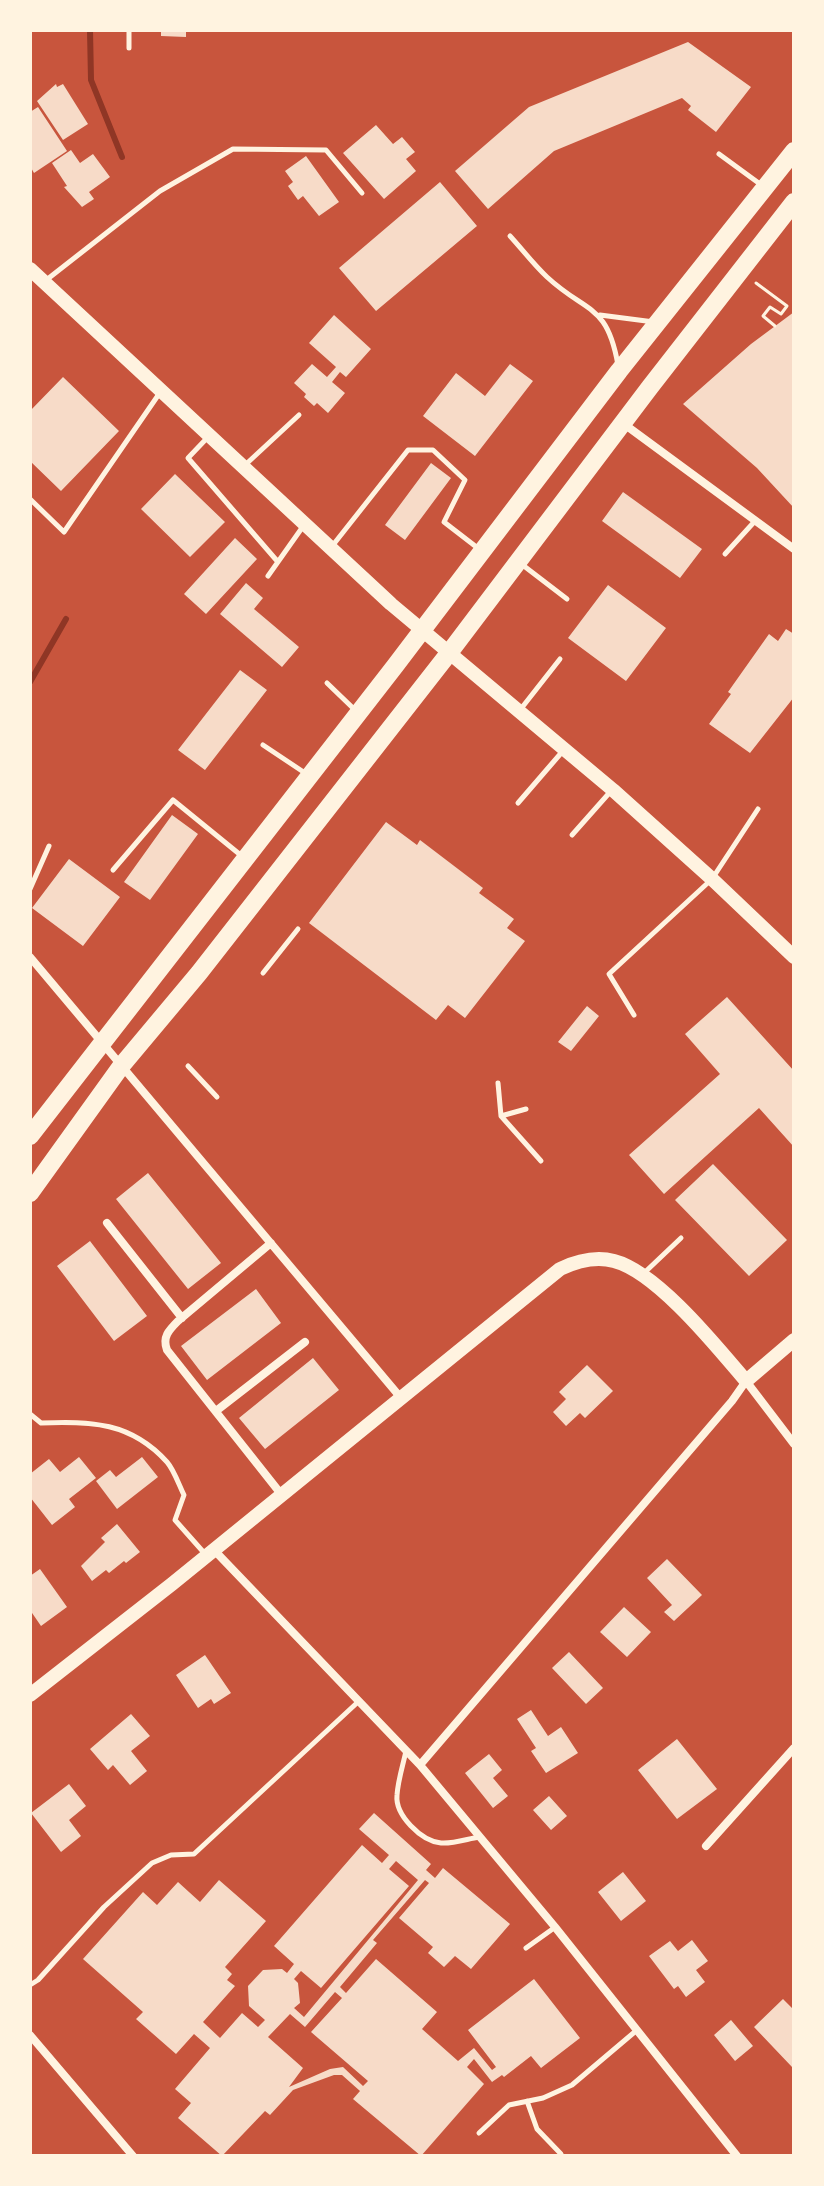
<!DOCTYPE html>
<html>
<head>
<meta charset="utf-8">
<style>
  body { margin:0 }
  #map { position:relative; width:824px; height:2186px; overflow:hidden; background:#c8553d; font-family:Montserrat,sans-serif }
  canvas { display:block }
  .frame { position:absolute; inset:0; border:32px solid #fff3e0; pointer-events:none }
</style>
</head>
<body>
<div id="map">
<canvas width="824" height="2186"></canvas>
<div class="frame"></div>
</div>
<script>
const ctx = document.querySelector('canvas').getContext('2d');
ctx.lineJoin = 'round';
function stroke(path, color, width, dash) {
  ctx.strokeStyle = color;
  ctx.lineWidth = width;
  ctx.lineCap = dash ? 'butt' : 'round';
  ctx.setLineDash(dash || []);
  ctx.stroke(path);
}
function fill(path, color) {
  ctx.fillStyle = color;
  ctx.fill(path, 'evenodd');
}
stroke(new Path2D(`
  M90 30 91 80 122 157
  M30 682 66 619`), '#8f3625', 6);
fill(new Path2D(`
  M161 30H186V37L161 36Z
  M688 42 751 87 716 132 688 110 691 106 682 98 554 151 488 209 455 171 529 107Z
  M56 84 57 87 63 84 88 124 63 140 37 101Z
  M38 107 67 151 34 173 30 166V112Z
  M376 125 393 144 402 137 415 152 406 159 416 171 384 199 343 153Z
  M71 150 80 163 93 154 110 177 89 192 94 199 82 207 64 187 67 186 52 163Z
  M306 156 339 202 319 216 303 196 298 200 288 186 293 182 285 171Z
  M440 182 477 226 376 311 339 268Z
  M794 312V508L757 468 683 404 751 344Z
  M334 315 371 349 346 377 340 372 332 382 345 393 328 413 317 403 314 406 304 397 306 394 294 383 312 364 327 377 336 367 309 343Z
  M510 364 533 381 475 456 423 416 456 373 485 396Z
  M63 377 119 431 61 491 30 461V411Z
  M431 463 451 478 405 540 385 525Z
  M175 474 225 522 190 557 141 509Z
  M623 492 702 549 680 578 602 521Z
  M235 538 257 559 206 614 184 594Z
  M246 583 263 598 254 609 299 647 282 667 220 614Z
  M608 585 666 628 626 681 568 638Z
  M786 629 794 634V697L750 753 709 724 731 694 728 692 769 634 778 641Z
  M240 670 267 690 205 770 178 750Z
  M172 815 198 834 150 900 124 882Z
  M386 822 417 845 420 840 483 888 479 893 514 919 507 928 525 941 465 1018 448 1005 436 1020 309 923Z
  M69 859 120 897 83 946 32 908Z
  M727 997 794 1071V1147L759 1108 664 1194 629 1155 720 1074 685 1034Z
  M587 1006 599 1016 571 1051 558 1042Z
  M713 1164 787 1240 749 1276 675 1200Z
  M148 1173 221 1263 188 1289 116 1199Z
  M90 1241 147 1316 114 1341 57 1266Z
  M256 1289 281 1323 207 1380 181 1346Z
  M313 1358 339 1390 265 1449 239 1418Z
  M587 1365 613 1391 585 1418 580 1413 566 1426 553 1412 566 1399 559 1392Z
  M79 1457 96 1478 69 1499 75 1507 52 1525 30 1497V1474L49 1459 60 1472Z
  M142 1457 158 1477 117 1509 96 1481 110 1470 116 1477Z
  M117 1524 140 1552 126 1563 124 1561 109 1573 106 1570 92 1581 81 1566 105 1542 101 1538Z
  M667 1559 702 1595 674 1621 664 1612 672 1605 647 1578Z
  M40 1569 67 1607 41 1626 30 1610V1576Z
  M624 1607 651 1632 627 1657 600 1632Z
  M569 1652 603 1688 586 1704 552 1668Z
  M205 1655 231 1693 214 1704 211 1699 198 1708 176 1675Z
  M531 1710 548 1736 561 1727 578 1753 546 1773 531 1751 536 1748 517 1719Z
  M131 1714 150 1736 131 1751 147 1771 130 1785 113 1765 108 1770 90 1749Z
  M677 1739 717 1789 677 1819 638 1770Z
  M489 1754 502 1770 493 1778 508 1796 493 1808 465 1773Z
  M69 1784 86 1806 69 1820 81 1836 61 1852 31 1813Z
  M549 1796 567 1816 551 1830 533 1810Z
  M374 1813 431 1864 426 1870 435 1878 443 1868 510 1924 471 1969 455 1956 444 1967 428 1953 433 1947 399 1918 429 1883 425 1880 373 1940 377 1943 340 1987 346 1993 376 1959 437 2012 422 2029 458 2061 474 2048 492 2070 496 2067 468 2030 534 1979 580 2038 541 2068 531 2056 504 2077 502 2075 492 2082 474 2059 467 2067 484 2084 421 2156 353 2099 360 2091 342 2075H334L293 2090 270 2115 265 2111 222 2156 178 2118 191 2103 175 2089 210 2048 194 2034 176 2054 136 2019 143 2012 83 1959 143 1892 157 1905 178 1882 200 1902 219 1880 266 1921 225 1967 232 1974 227 1980 235 1986 203 2022 220 2038 242 2013 258 2027 265 2020 249 2006 248 1986 263 1970 282 1969 287 1973 294 1964 274 1946 362 1845 382 1863 389 1855 359 1829ZM396 1861 418 1880 304 2017 294 2008 300 2003 298 1983 294 1979 301 1971 321 1988 409 1886 389 1869ZM335 1992 342 1998 311 2032 368 2081 363 2086 343 2067 330 2069 289 2087 303 2068 268 2037 290 2014 305 2027Z
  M623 1872 646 1901 621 1921 598 1892Z
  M692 1940 708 1961 696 1970 705 1982 686 1997 678 1986 674 1989 649 1956 670 1941 678 1951Z
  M783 1999 794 2010 792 2067 754 2027Z
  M731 2020 753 2046 735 2061 714 2035Z`), '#f7dbc8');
stroke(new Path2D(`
  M756 283 787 306 781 314 770 307 763 316 775 326`), '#fff3e0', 3);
stroke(new Path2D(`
  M129 30V48
  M719 154 760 184
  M510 236C522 249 534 265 547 277 587 314 607 303 618 365
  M45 281 160 191 233 149 326 150 362 193
  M600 315 654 322
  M209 436 188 458 278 562
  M244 466 299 415
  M30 499 64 532 159 394
  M333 545 408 450H433L465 480 444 522 479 549
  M725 554 755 521
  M520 563 567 599
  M268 576 304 525
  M327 683 355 710
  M520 710 560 659
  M263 745 305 773
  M518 803 562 752
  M572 835 611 791
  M113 870 173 800 243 857
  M30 889 49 846
  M263 973 298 929
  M634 1015 609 974 712 879 758 809
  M188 1066 217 1097
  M498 1083 501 1116 541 1161
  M501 1116 526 1109
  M643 1274 681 1238
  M30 1414 41 1423C91 1421 131 1422 167 1462 174 1470 179 1485 184 1495L175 1520 206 1555
  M406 1751C403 1765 398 1780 397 1795 395 1815 421 1841 441 1843 453 1844 467 1839 479 1837
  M526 1948 554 1928
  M30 1985 38 1980 104 1907 152 1863 171 1855 194 1854 359 1701
  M527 2101 537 2129 561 2154
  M479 2133 509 2105 543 2098 572 2085 637 2030`), '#fff3e0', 5);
stroke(new Path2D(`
  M624 424 794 549
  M30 957 401 1398
  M107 1223 182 1318
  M271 1243 178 1321C169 1330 162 1337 167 1350L281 1494
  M216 1411 305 1342
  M214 1550 420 1765 555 1927 737 2156
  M420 1765 732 1401 746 1381 794 1444
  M706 1846 794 1748
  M30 2035 133 2156`), '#fff3e0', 8);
stroke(new Path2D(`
  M30 269 391 604 613 790 712 879 794 957
  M30 1695 172 1584 560 1269C577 1261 595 1256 614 1261 657 1272 717 1347 746 1381L794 1340`), '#fff3e0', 14);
stroke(new Path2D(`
  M30 1136 395 666 619 371 794 151
  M30 1193 122 1065 199 973 449 653 650 387 794 202`), '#fff3e0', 18);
</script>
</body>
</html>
